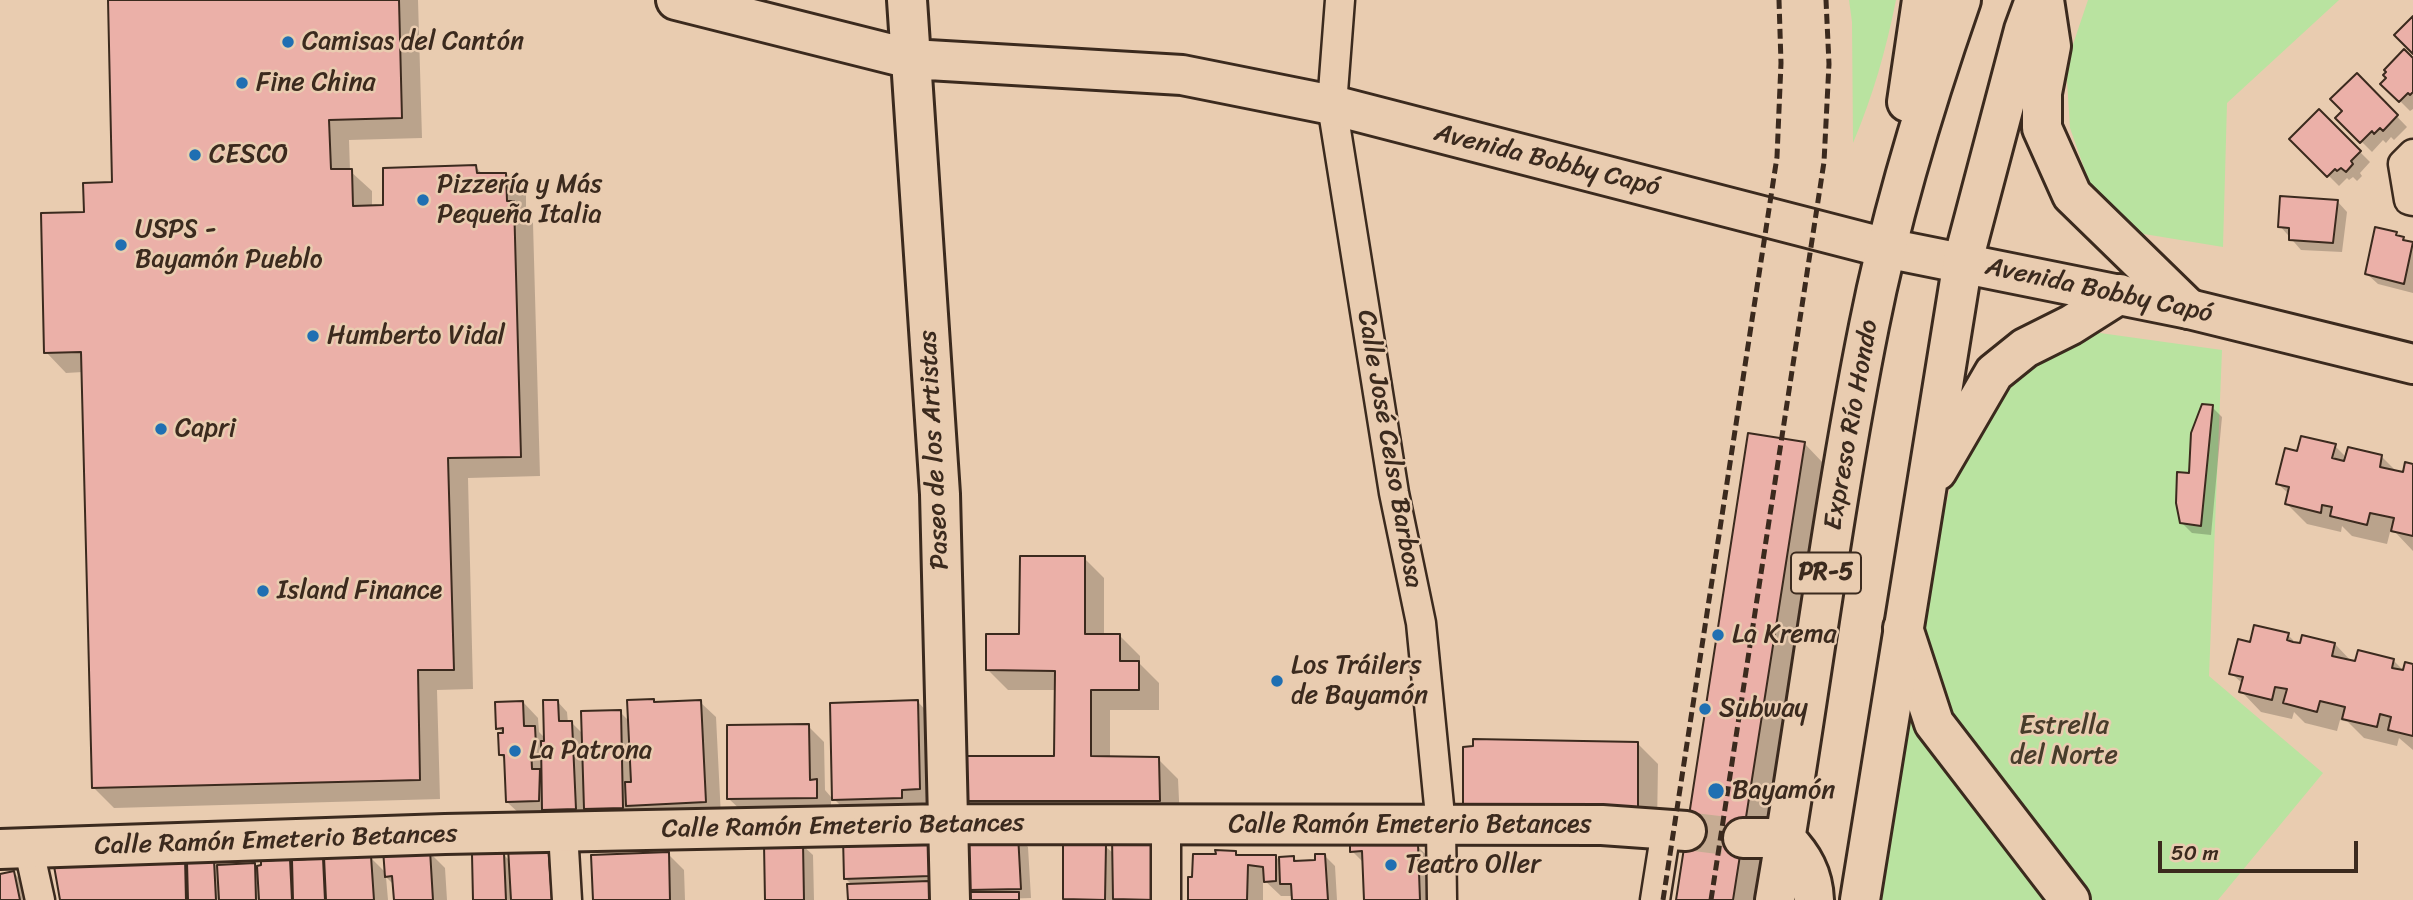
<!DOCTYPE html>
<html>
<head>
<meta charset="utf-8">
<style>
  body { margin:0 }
  #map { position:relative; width:2413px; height:900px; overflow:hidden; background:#e9ccb0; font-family:Sriracha,sans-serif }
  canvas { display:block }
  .scale { position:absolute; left:2158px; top:841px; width:200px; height:32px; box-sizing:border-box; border:4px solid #3b2a1e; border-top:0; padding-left:9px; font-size:21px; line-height:24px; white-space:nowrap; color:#3b2a1e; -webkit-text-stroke:5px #e9ccb0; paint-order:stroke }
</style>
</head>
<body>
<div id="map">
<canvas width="2413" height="900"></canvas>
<div class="scale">50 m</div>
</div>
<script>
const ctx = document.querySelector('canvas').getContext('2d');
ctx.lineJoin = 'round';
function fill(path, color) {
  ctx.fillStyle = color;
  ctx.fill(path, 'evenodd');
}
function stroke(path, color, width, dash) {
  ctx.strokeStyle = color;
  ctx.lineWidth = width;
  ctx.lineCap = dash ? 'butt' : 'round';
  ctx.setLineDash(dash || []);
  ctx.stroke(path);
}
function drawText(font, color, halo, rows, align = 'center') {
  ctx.font = font + ' Sriracha,sans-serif';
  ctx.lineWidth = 5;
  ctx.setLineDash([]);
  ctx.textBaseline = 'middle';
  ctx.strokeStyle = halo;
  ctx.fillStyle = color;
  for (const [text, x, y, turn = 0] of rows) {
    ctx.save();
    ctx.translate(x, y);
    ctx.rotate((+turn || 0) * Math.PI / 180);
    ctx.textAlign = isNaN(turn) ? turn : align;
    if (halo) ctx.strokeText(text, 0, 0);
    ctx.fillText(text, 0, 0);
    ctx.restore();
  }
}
fill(new Path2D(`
  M1849 0H1896C1886 50 1873 96 1853 143L1852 22Z
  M2088 0H2339L2227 103 2223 247 2138 233 2094 196 2070 128 2066 65Z
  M2093 332 2222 350 2209 676 2323 773 2218 900H1879L1926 582 1957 461 2018 372Z`), '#b9e3a0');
fill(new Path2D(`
  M109 0H418L422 138 349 140 350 171 372 191V207L385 206 476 167 483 175 506 174 526 194V217L533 223 540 476 468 478 473 689 437 690 440 799 114 808 94 788 83 372 66 373 46 352 86 214 114 184Z
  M2413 60V109L2410 111 2383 84 2389 78 2388 72Z
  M2357 75 2407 127 2394 140 2391 137 2386 143 2383 140 2372 152 2338 118 2345 111Z
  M2319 111 2370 162 2360 173 2362 176 2357 181 2353 177 2349 180 2347 178 2339 186 2292 139Z
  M2337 201 2347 212 2342 252 2301 250 2280 226Z
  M2396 234 2407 243 2413 244V293L2378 284 2367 274Z
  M2212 407 2222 417 2211 535 2192 533 2181 522 2191 475Z
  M1804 443 1824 464 1757 900H1677Z
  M2335 446 2347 458 2381 456 2398 473 2404 474 2413 465V551L2396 533 2390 532 2387 544 2352 536 2342 526 2341 532 2307 524 2287 504 2289 494 2278 484 2299 453Z
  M1084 558 1104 578V636H1120L1140 656V664L1159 683V710H1110V758L1158 759 1178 779 1180 821 986 820 966 800 1056 758V690H1008L987 669 1021 636Z
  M2288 635 2298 645 2335 644 2353 663 2393 660 2405 672 2413 666V750L2399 738 2397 746 2364 738 2348 722 2340 720 2337 731 2305 723 2294 712 2292 719 2261 712 2241 691 2243 684 2231 673 2252 644Z
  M557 701 567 712 568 723H572L583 734 620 712 630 722 654 701 657 703 700 702 716 717 721 817 601 824 585 808 586 818 523 817 507 802 506 760 500 755 505 735 498 728 523 702 538 718 539 732 546 739Z
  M918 702 933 718 935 804 917 805V813L850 815 834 799Z
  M808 726 824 742 825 790 831 797V813L745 814 729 799Z
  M1638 744 1658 764 1657 827 1485 823 1465 803Z
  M928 836 944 900H849L852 885 846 879Z
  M1018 836 1028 847 1031 898 970 900 975 894 970 889Z
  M1363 843 1366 846H1417L1438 866V900H1365L1364 863 1352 851Z
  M802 845 813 855 814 900H767Z
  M548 846 563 862 566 900H475L503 854 510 861Z
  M1105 846 1114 854 1169 900H1066L1065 899Z
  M429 852 445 868 447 900H395L394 885 386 877 388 900H62L184 860 188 863 213 862 217 866 254 865 257 867 290 861 294 865 293 861 371 858 386 873Z
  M1235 853 1239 857H1276L1281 862 1294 858 1298 862 1317 861 1325 856 1335 866 1337 900H1294V896H1281L1263 879V900H1191L1194 878 1217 856Z
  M668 854 684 870 685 900H594Z
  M14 873 34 893 35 900H0V876Z`), '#0003');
const building = new Path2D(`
  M108 0H399L402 118 329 120 331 169H352L353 206 383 205V168L476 165 477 173H506L507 201H514L521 457 448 458 454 670H418L420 780 92 788 81 352 44 353 41 213 84 212 83 183 112 182Z
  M2413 16V54L2394 35Z
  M2404 49 2413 58V92L2410 95 2408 93 2399 102 2380 84 2386 78 2383 75 2386 72 2384 70Z
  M2357 73 2398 115 2383 131 2380 128 2374 134 2372 131 2360 143 2335 118 2342 111 2330 99Z
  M2319 109 2361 151 2351 161 2353 164 2346 172 2341 168 2337 171 2335 169 2327 177 2289 139Z
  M2280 196 2338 200 2333 243 2289 240V228L2278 227Z
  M2375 227 2397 232 2396 235 2404 237 2403 240 2413 242 2404 284 2365 274Z
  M2202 404 2213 405 2201 526 2180 523 2176 503 2177 472 2189 473 2191 433Z
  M1748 433 1805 442 1733 900H1676Z
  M2301 436 2336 444 2332 458 2344 461 2348 447 2382 455 2380 467 2403 472 2405 462 2413 464V536L2391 531 2394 518 2370 513 2367 525 2330 516 2332 507 2322 505 2321 513 2285 504 2289 487 2276 484 2285 448 2297 451Z
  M1020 556H1085V634H1120V661H1139V690H1091V756L1159 757 1160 801H964L965 756H1054L1055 671 986 670V634H1019Z
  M2254 625 2289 633 2287 640 2293 642 2300 643 2302 635 2335 643 2332 656 2355 661 2358 650 2394 659 2392 668 2403 670 2405 662 2413 664V736L2388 730 2391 717 2380 714 2377 727 2342 719 2345 707 2320 701 2317 712 2283 703 2287 689 2275 687 2272 700 2239 692 2243 677 2229 674 2238 639 2250 642Z
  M654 699V702L701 700 706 802 626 806 625 782H631L627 700Z
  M543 700H558L559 721H572L576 809 542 810 541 741H544Z
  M918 700 920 789 902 790V798L832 800 830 703Z
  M523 701 524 726H535L536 746H531L532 769H540L539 801 506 802 504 755H499L498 733H503V728L496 729 495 702Z
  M621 710 623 808 584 809 581 711Z
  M809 724 810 780 817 779V798L727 799V725Z
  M1473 739 1638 742V808L1463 804V747L1473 746Z
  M929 834 930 876 844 879 843 837Z
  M1018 834 1021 889 969 890 966 841Z
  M1112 836H1153L1154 900 1113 899Z
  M1350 842H1364V845L1418 844 1420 900H1364L1362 851 1350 852Z
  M803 843 804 900H765L764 844Z
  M1063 843 1106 844 1105 900 1063 899Z
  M548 844 552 900H511L508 847Z
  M383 849 430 850 433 900H394L392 876 385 877Z
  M1215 850 1236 851V855H1276V881L1264 882 1263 867 1248 865 1247 900H1188V877H1192L1193 854H1216Z
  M669 852 670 900H593L591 855Z
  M504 853 506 900H473L472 854Z
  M1315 854H1325L1328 900H1292L1291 884H1280L1279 857 1294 856V861L1315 860Z
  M371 856 374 900H326L324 857Z
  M185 858 186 900H60L54 866Z
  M323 858 325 900H293L292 860Z
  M290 859 292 900H259L257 866 261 865V861Z
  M214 860 216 900H188L187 862Z
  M255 863 256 900H219L217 865Z
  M14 871 20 900H0V874Z
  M929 881V900H848L847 884Z
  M968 892H1019V900H968Z`);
fill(building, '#ebb0a8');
stroke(building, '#3b2a1e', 2);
stroke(new Path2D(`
  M1686 831 1743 838`), '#c6ac93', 38, [38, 19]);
const street = new Path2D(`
  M1340 0 1332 105 1394 493 1421 623 1441 826 1442 900
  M2413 154 2403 164 2409 200 2413 201
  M1166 824V900
  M563 832 567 900
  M29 850 40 900
  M1655 900 1666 830`);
const secondary = new Path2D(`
  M676 0 911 59 1182 75 1332 105 1886 248 2189 309 2413 364
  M907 0 940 494 950 900
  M1903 628 1934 723 2070 900
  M1743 838H1785
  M0 849 445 834 948 824 1602 825 1686 831`);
const highway = new Path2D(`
  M2044 0 2051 46 2042 93V128L2072 195 2189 309
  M1907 102 1922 0
  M1937 471 1994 373 2025 348 2071 325 2120 294
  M1785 838C1803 857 1813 874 1814 900
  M1775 900C1808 709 1831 516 1869 326 1891 215 1924 106 1961 0
  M1860 900 1963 261 2024 30 2035 0`);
stroke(street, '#3b2a1e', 33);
stroke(secondary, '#3b2a1e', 44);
stroke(highway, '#3b2a1e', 44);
stroke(street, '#e9ccb0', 28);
stroke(secondary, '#e9ccb0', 38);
stroke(highway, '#e9ccb0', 38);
stroke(new Path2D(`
  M1663 900 1777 157 1781 63 1779 0
  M1711 900 1824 162 1829 64 1826 0`), '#3b2a1e', 5, [10, 5]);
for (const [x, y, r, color] of [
  [288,42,7,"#1f6fb2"],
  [242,83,7,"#1f6fb2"],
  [195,155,7,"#1f6fb2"],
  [423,200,7,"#1f6fb2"],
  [121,245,7,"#1f6fb2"],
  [313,336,7,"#1f6fb2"],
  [161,429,7,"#1f6fb2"],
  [263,591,7,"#1f6fb2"],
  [1718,635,7,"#1f6fb2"],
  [1277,681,7,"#1f6fb2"],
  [1705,709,7,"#1f6fb2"],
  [515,751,7,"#1f6fb2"],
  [1716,791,9,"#1f6fb2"],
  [1391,865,7,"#1f6fb2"]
]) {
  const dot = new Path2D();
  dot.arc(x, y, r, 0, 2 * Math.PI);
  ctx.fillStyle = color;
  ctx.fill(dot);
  stroke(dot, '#e9ccb0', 2.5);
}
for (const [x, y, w] of [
  [1826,573,70]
]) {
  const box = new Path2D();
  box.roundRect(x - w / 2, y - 20.5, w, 41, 5);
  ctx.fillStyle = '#e9ccb0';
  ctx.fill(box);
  stroke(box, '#3b2a1e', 2);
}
drawText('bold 24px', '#3b2a1e', null, [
  ["PR-5",1826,573]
]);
drawText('26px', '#3b2a1e', '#e9ccb0', [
  ["Camisas del Cantón",302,42],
  ["Fine China",256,83],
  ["CESCO",209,155],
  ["Pizzería y Más",437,185],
  ["Pequeña Italia",437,215],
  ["USPS -",135,230],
  ["Bayamón Pueblo",135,260],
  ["Humberto Vidal",327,336],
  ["Capri",175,429],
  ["Island Finance",277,591],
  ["La Krema",1732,635],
  ["Los Tráilers",1291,666],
  ["de Bayamón",1291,696],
  ["Subway",1719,709],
  ["La Patrona",529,751],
  ["Bayamón",1732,791],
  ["Teatro Oller",1405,865]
], 'left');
drawText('26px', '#3b2a1e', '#e9ccb0', [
  ["Avenida Bobby Capó",1547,161,14],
  ["Avenida Bobby Capó",2099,291,12],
  ["Expreso Río Hondo",1852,425,-80],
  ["Calle José Celso Barbosa",1389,449,80],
  ["Paseo de los Artistas",935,450,-93],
  ["Calle Ramón Emeterio Betances",1410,825],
  ["Calle Ramón Emeterio Betances",843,827,-1],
  ["Calle Ramón Emeterio Betances",276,841,-2]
]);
drawText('26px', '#483c2b', '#e9ccb0', [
  ["Estrella",2064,726],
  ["del Norte",2064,756]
]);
</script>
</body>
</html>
